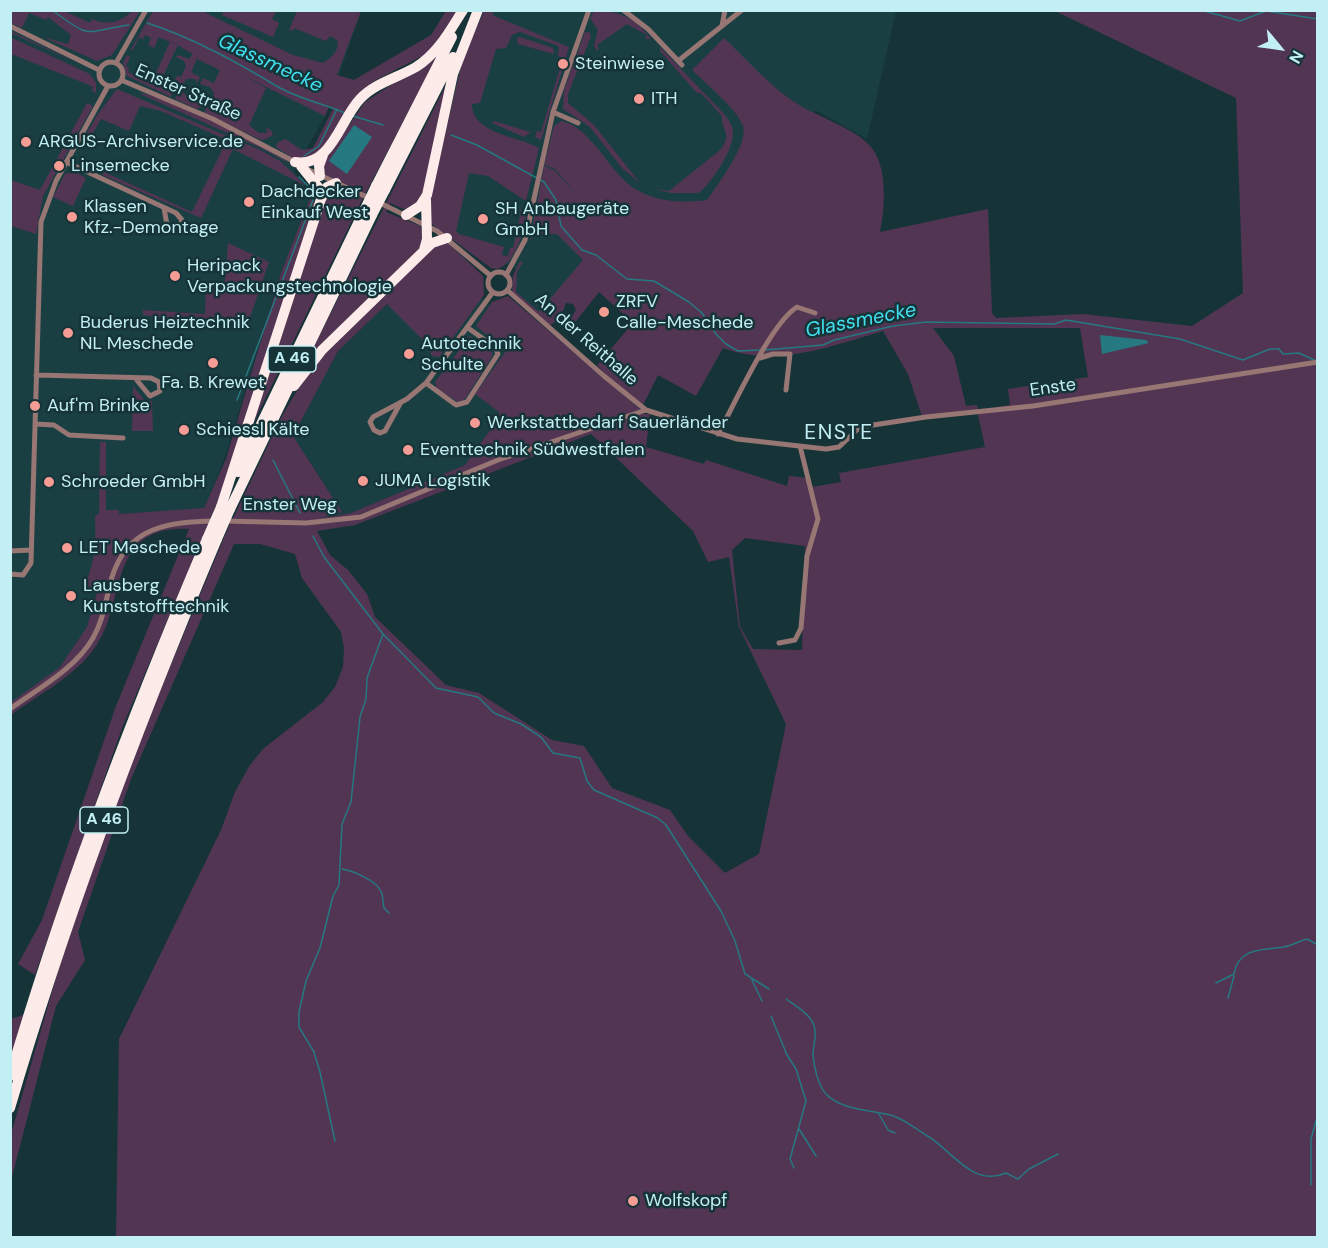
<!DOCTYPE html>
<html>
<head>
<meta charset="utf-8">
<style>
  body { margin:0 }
  #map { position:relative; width:1328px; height:1248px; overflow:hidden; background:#163438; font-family:"DM Sans",sans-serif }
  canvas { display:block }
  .frame { position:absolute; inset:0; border:12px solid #c2eff4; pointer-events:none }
  .north { position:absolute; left:1250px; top:18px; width:60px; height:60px; -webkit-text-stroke:4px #163438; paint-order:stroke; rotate:119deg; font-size:16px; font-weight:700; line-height:24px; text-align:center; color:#c2eff4 }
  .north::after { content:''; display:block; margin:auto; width:21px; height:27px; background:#c2eff4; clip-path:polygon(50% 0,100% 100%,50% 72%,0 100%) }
</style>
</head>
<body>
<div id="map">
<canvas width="1328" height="1248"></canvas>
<div class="frame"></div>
<div class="north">N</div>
</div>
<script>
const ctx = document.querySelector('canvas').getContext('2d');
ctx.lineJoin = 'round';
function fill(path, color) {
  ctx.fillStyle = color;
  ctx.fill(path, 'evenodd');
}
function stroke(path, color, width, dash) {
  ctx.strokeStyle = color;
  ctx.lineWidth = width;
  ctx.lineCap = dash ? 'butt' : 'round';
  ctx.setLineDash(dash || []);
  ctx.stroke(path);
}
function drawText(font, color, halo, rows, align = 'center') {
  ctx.font = font + ' "DM Sans",sans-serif';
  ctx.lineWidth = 5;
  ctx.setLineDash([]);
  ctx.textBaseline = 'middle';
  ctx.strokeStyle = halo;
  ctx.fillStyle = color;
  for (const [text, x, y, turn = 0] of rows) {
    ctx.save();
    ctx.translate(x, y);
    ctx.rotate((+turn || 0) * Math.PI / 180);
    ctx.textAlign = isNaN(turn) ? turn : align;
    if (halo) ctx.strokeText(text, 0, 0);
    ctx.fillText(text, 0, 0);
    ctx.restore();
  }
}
fill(new Path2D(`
  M11 11H361L325 116 294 171 311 196 281 273 225 457 204 509 118 514 87 627 60 667 11 703ZM224 289 246 328 144 310 206 314Z
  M484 11H896L867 139 815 110 788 222 626 242 543 317 516 292V270L507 263 500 268H491L433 225 441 146 463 58Z
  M480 296 491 306 516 302 498 419 465 465 351 513 313 519 342 512 293 436 338 351 387 304Z`), '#1a3f43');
fill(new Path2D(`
  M11 10 64 11 90 23 92 19C107 26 122 22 132 11H140L112 55 97 61 43 37 68 44 71 35 48 17 46 20 29 13 22 28 11 23Z
  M224 10 276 11 272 19 279 23 273 37 222 15Z
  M153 11H202L293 55 323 63C331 58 340 51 337 40L330 36 326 41 294 28 293 31 289 30 297 11H361L337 75 354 80 431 35 446 11H459L428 53 374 81 357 95 318 155 296 160 276 147 277 143 285 139 302 150 313 148 333 109 329 107 325 116 238 73 266 88 249 125 259 133H267L266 128 271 130 273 135 264 140 259 139 205 113 206 104 211 106 214 93 210 87 200 84 203 78 214 83 220 70 197 59 191 72 200 77 197 83 195 79H186L181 89 185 95 198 101 201 99V107L197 109 175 99 180 84 176 80 173 83 177 76 181 77 186 66 184 61 176 57 178 55 189 59 193 54 163 37 178 45 160 82 163 84 162 88 171 92 173 89 171 97 127 76 123 63 127 55 130 57 126 66 129 68 128 72 151 83 153 79 157 81 159 75 156 73 170 42 159 37 154 48 148 45 151 38 145 35 143 39 139 37 133 50 131 49Z
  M484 11H494L492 15 569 47 541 140 535 137 537 131 541 132 563 58 558 56 559 47 556 45 520 32 512 35 506 48 496 49 480 103 472 104C472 134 518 136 539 148L526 201 488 176 469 173 456 231 459 234 504 247 502 255 508 256 510 248H513L521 211 518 209 527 212C524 229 517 263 497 269L491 268 433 225 429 221 428 206 463 58Z
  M594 11C619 10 635 18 651 39H645L647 35 627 24 597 45 599 49 597 50 594 46 598 30 590 18Z
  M1055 11H1317V1237H116L119 1039 221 830 235 792 250 765 263 749 323 702 335 687 343 667 344 648 341 632 302 578 295 554 260 544H234L131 779 78 932 85 960 56 1006 11 1181V1134L67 940 124 777 226 533 282 416 298 389 324 354 436 243 449 244 483 276 484 295 439 357 432 356 429 346 387 304 338 351 293 436 342 512 322 518 351 513 465 465 498 419 499 412 475 394 506 351 476 326 492 302 508 296 640 409 642 414H650L646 447 704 464 706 460 787 486 789 476 809 478 812 487 841 482 839 473 985 447 977 410 922 416 908 374 883 331C831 346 777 368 723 348L696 396 658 375 643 405 609 379 597 365 633 323 599 292 573 325 569 321 576 310 573 304 566 303 560 319 550 325 512 293 513 276 520 261 523 262 517 272 516 292 539 312 583 260 557 234H535L530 240 544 166 554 170 578 196 555 169 544 165 554 126 561 121C575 124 582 131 591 141 603 153 612 169 624 180 645 201 678 204 707 200 717 185 749 144 743 126 738 110 705 83 692 70L724 38C747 59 769 86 796 103 817 117 855 128 871 147 888 167 885 209 880 232L988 209 992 313 996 318 1083 314 1192 326 1243 293 1236 98ZM933 328H1080L1088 377 1008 389 1010 405 978 410 977 405 966 406 954 356ZM591 434 693 531 708 562 729 557 739 627 786 724 759 854 725 873 688 836 670 810 612 788 584 746 552 740 479 693 446 685 375 617 367 594 348 570 330 555 317 531 355 525ZM745 538 805 546 802 650 753 649 740 627 732 550Z
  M11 31 77 63 11 33Z
  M585 32H589L591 36 568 94V103L594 125 640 183 622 168 590 127 563 109 564 90Z
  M10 37 90 74 96 83V93L92 91 93 87 84 83 11 54Z
  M520 37 553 48 554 54 518 44 517 38Z
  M660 47 725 115C729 121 733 126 733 132 735 147 711 185 698 193H671L653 189 669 191 719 151C734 135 721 131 722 116L701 93H697L660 51Z
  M439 54 362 200 250 430 328 191 340 190 357 197 360 192 326 175 321 166 365 102Z
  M449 79 424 194 416 207 406 210 390 203 386 212 420 226 424 238 419 252 301 372Z
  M117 89 260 150 280 161 306 186 233 149 201 218 102 175 104 172 192 212 227 140 161 111 140 106 129 131 101 119 89 140 84 138 98 114Z
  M138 93C166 94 268 147 293 166L263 149Z
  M87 103 93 106 43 196 36 234 11 226V180L40 190Z
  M494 121 530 132V133L524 137 492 123Z
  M75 172 86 178 73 206 53 197 65 174Z
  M311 196 316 206 227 479 122 728 35 975 18 964 42 920 116 706 189 529C106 525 127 602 96 646 76 676 39 694 11 715L10 703 60 667 68 655 87 627 97 592 84 585C96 562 96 540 95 515L99 514 100 442H106V510H119V514L204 508 226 459 281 273Z
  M228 243 269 262 246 329 143 315V310L205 314 206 287 224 289Z
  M470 336 490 348 493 355 465 399 458 402 437 389 435 382Z
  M133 386 145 401H152L153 431H132Z
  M23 1015 11 1062V1019Z`), '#523553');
fill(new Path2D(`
  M354 125 372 137 347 174 329 161Z
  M1100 335 1146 340 1149 343 1102 354Z`), '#267881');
stroke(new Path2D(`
  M52 10C92 40 83 32 129 25
  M1201 10 1240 21 1266 11 1318 19
  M147 23C194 38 238 63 280 88 300 99 325 104 345 113
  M353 116 383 125
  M451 135 477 145 544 182 556 200 561 226 582 250 596 255 627 279 654 281 689 302 702 313 716 334 726 344 738 351 760 350
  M304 156 319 146 337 109
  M765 350 823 345 834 340 893 326 926 322 1054 324 1066 320 1180 339 1243 360 1270 349H1279L1283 354 1299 353 1314 360
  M237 400 313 200 312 190 299 177
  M273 460 300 513
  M313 536 324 557 383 634 436 688 478 697 494 713 521 724 541 737 553 753 580 758 587 781 594 790 658 818 666 825 721 911 735 941 745 974 769 989
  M342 869C353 871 379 881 382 894 383 898 383 904 384 908L389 913
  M752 980 762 1001
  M1216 983 1234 974C1238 947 1264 950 1284 947 1293 945 1299 941 1307 939L1318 945
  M1228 998 1234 976
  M786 999C796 1006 808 1013 813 1023 818 1034 813 1044 813 1055 814 1067 818 1085 826 1094 841 1110 870 1110 890 1115 901 1117 916 1129 926 1135 951 1149 972 1188 1006 1173L1018 1179 1029 1169 1058 1154
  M771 1016 787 1055 796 1069 806 1101 790 1159 794 1168
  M1318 1044V1053
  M1318 1062V1074
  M879 1114 888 1130 895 1133
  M799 1129 816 1156
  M335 1141 320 1072 314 1052 299 1027V1012L306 981 320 948 333 896 339 885 342 824 351 802 360 717 366 699 367 678 383 634
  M1311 1185V1139L1318 1114`), '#267881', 1.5);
stroke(new Path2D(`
  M623 10 648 29 682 65
  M10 26 99 70
  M722 26 725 10
  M678 61 742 10
  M99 74a12 12 0 1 1 24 0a12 12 0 1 1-24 0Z
  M116 63 146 10
  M121 80 213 119 297 163
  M553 112 578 123
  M66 162 176 213 182 220 178 229 167 225 164 208
  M307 169 369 198
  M378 202 437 231 491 276
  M488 283a11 11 0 1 1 22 0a11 11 0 1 1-22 0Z
  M506 275 525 240 553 112 589 10
  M507 290 604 376 646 410 737 439 826 449 839 447 860 427 926 417 1033 406 1318 362
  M760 358 773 354H790L786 390
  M36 375 151 378 159 382 160 391 150 396 135 378
  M426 383 456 405 467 402 498 354 495 347 468 328
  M401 402 385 431 380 433 374 430 370 422 373 417 407 399 426 383 493 292
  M35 424 54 425 69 435 123 438
  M718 434C735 404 770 324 797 307L815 313
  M224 521 306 523 361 517 498 460 646 410
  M10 551 31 550
  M10 574 23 575 31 563 41 222 56 181 108 86
  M779 643 795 640 801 628 807 556 818 519 800 446
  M10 709C39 688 75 669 93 638 104 619 106 598 112 577 128 526 169 522 215 521`), '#977673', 5);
stroke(new Path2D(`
  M295 162C331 168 340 120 360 99 375 83 397 78 416 67 438 53 449 32 463 10
  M320 176 319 166 323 155
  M376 186 452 37
  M385 190 453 57
  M321 199 327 187 336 183
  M406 215 420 206 427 195 453 74 478 10
  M424 250 427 239 426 200
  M294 386 322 350 432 243 447 238
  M238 472 364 211
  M221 507 321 199 318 187 301 166
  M230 509 372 215
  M10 1076C64 892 132 715 207 539
  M10 1108C67 914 138 726 217 539`), '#fcebe9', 10);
stroke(new Path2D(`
  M364 211 376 186
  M372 215 385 190
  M207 539 221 507
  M217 539 230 509`), '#fcebe9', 10);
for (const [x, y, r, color] of [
  [563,64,6,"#f59c94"],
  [639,99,6,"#f59c94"],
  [26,142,6,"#f59c94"],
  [59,166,6,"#f59c94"],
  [249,202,6,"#f59c94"],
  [72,217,6,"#f59c94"],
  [483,219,6,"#f59c94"],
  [175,276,6,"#f59c94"],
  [604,312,6,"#f59c94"],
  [68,333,6,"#f59c94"],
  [409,354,6,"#f59c94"],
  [213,363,6,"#f59c94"],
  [35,406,6,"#f59c94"],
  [475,423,6,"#f59c94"],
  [184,430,6,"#f59c94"],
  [408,450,6,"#f59c94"],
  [363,481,6,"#f59c94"],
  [49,482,6,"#f59c94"],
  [67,548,6,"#f59c94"],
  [71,596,6,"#f59c94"],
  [633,1201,6,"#f59c94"]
]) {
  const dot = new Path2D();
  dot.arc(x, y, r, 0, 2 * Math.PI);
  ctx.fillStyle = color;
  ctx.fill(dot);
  stroke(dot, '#163438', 2);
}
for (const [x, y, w] of [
  [292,359,48],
  [104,820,48]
]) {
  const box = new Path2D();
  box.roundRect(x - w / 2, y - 13, w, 26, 4.5);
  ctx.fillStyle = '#163438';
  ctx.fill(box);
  stroke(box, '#c2eff4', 1.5);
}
drawText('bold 16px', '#c2eff4', null, [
  ["A 46",292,359],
  ["A 46",104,820]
]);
drawText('18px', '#c2eff4', '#163438', [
  ["Steinwiese",575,64],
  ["ITH",651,99],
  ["ARGUS-Archivservice.de",38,142],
  ["Linsemecke",71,166],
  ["Dachdecker",261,192],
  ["Einkauf West",261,213],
  ["Klassen",84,207],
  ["Kfz.-Demontage",84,228],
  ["SH Anbaugeräte",495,209],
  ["GmbH",495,230],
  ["Heripack",187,266],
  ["Verpackungstechnologie",187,287],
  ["ZRFV",616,302],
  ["Calle-Meschede",616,323],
  ["Buderus Heiztechnik",80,323],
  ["NL Meschede",80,344],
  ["Autotechnik",421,344],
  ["Schulte",421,365],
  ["Fa. B. Krewet",213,383,"center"],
  ["Auf'm Brinke",47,406],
  ["Werkstattbedarf Sauerländer",487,423],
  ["Schiessl Kälte",196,430],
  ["Eventtechnik Südwestfalen",420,450],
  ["JUMA Logistik",375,481],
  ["Schroeder GmbH",61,482],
  ["LET Meschede",79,548],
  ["Lausberg",83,586],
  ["Kunststofftechnik",83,607],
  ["Wolfskopf",645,1201]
], 'left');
drawText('18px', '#c2eff4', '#163438', [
  ["Enster Straße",188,93,24],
  ["An der Reithalle",586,340,41],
  ["Enste",1053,388,-8],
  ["Enster Weg",290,505]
]);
drawText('italic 20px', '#42dfee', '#163438', [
  ["Glassmecke",270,64,25],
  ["Glassmecke",861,321,-11]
]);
ctx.letterSpacing = '1.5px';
drawText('21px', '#c2eff4', '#163438', [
  ["ENSTE",839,433]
]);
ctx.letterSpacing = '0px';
</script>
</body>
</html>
